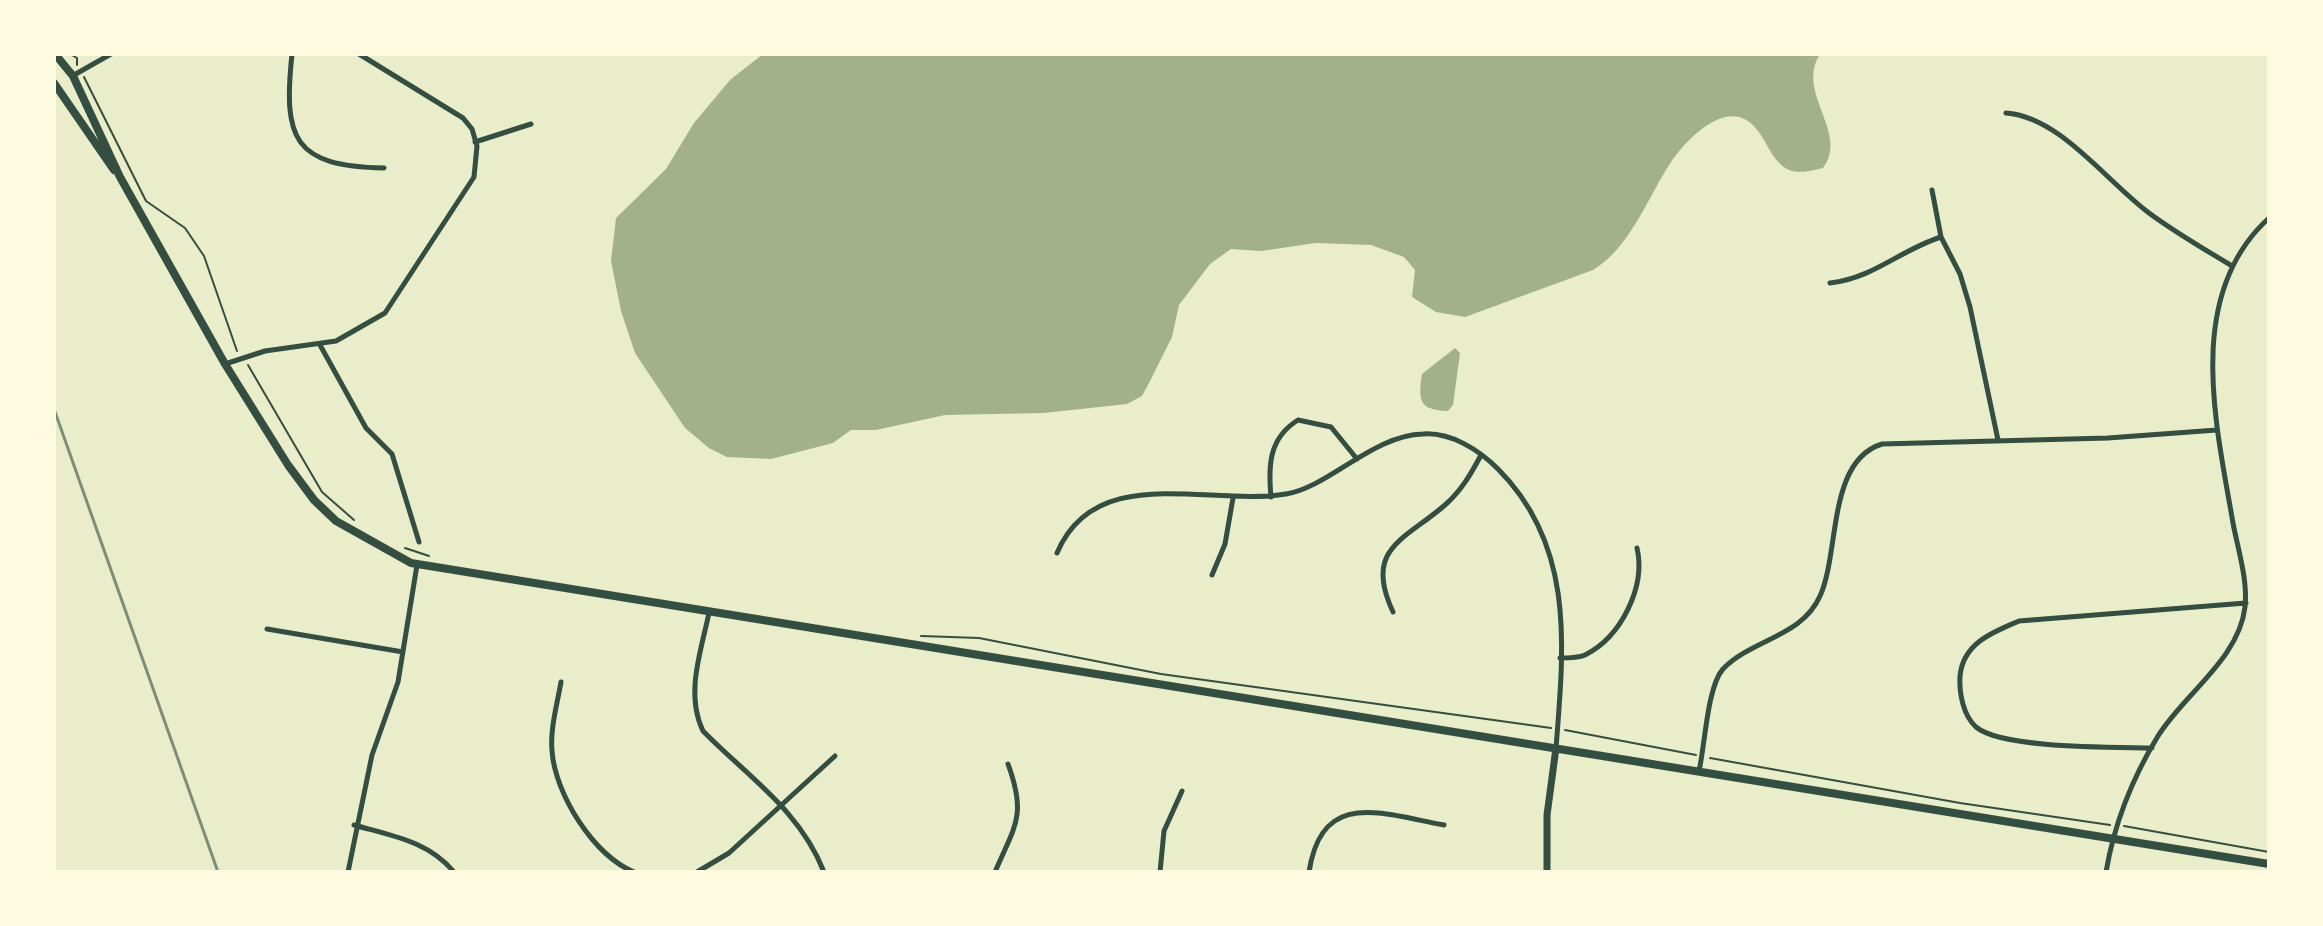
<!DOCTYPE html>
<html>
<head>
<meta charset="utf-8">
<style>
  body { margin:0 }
  #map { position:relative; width:2323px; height:926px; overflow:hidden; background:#e9edc9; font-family:Montserrat,sans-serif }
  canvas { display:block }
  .frame { position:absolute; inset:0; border:56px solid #fefae0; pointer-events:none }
</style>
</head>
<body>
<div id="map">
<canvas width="2323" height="926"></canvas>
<div class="frame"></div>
</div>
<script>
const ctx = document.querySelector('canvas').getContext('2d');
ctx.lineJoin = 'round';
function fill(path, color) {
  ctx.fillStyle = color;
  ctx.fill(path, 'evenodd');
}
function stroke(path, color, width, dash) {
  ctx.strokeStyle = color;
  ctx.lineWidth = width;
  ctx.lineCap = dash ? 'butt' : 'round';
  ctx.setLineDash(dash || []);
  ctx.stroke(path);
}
fill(new Path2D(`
  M763 54H1820C1795 93 1850 133 1823 168 1812 170 1799 175 1787 169 1772 160 1768 144 1758 131 1731 93 1688 137 1671 162 1648 197 1630 248 1593 270L1465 317 1436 312 1412 297 1415 270 1404 257 1371 245 1316 243 1261 251 1231 249 1210 264 1179 305 1172 337 1150 381 1142 396 1127 404 1044 413 945 415 876 430H851L833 443 771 459 727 457 709 448 685 428 635 353 621 311 611 261 616 218 666 169 694 123 730 80Z
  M1455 348 1460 353 1453 405 1448 411C1419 410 1418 401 1422 374Z`), '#a3b18a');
stroke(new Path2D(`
  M70 54 77 58V65
  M84 77 146 201 185 228 204 256 237 351
  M248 365 322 492 354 520
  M405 548 429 556
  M921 636 979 638 1161 674 1551 728
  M1565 730 1696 755
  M1710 758 1960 803 2110 825
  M2124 826 2269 852`), '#344e41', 2);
stroke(new Path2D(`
  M292 54C283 139 293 166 384 168
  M74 75 111 54
  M2006 113C2060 117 2105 180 2149 213 2176 233 2204 249 2232 266
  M475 142 531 124
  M1932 190 1941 237 1960 274 1970 307 1998 440
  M1830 283C1874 278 1900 250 1941 237
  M320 345 366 428 392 454 419 542
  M225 364 265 351 336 341 385 313 474 177 477 146 472 129 463 118 359 54
  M1271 497C1268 465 1269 438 1298 420L1331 427 1357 459
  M1057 553C1096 461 1209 507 1286 494 1329 487 1373 435 1423 434 1451 432 1479 450 1498 469 1575 546 1564 646 1556 748
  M1212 575 1225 544 1233 498
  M1393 612C1363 548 1405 540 1445 505 1461 491 1471 474 1481 455
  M709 613C701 651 685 694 703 731 747 776 800 810 824 872
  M267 629 403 652
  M1560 658C1568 658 1578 658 1585 655 1621 637 1646 587 1637 548
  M561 682C557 705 550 729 552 751 555 794 594 856 634 872
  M2152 748C2115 747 2002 749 1976 727 1963 715 1959 693 1960 676 1963 643 1993 632 2019 621L2246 603
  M1699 771C1705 746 1707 687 1723 669 1752 639 1802 637 1820 596 1840 552 1827 461 1882 444L2108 438 2217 430
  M354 825C392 836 428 841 454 872
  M348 872 372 755 398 682 417 565
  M697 872 729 853 835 756
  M995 872C1015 825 1027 816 1008 764
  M1160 872 1164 831 1182 791
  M1309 872C1322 788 1382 814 1444 825
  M2106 872C2114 825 2133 777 2158 736 2184 694 2239 659 2245 607 2248 580 2238 550 2233 523 2216 424 2184 295 2269 218`), '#344e41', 5);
stroke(new Path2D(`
  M1547 872V815L1556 748`), '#344e41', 7);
stroke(new Path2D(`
  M55 54 73 76 120 177 225 364 288 465 314 500 336 521 411 563 2269 864
  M54 83 114 170`), '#344e41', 8);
stroke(new Path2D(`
  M54 409 218 872`), '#7c8e77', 3);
</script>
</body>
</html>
